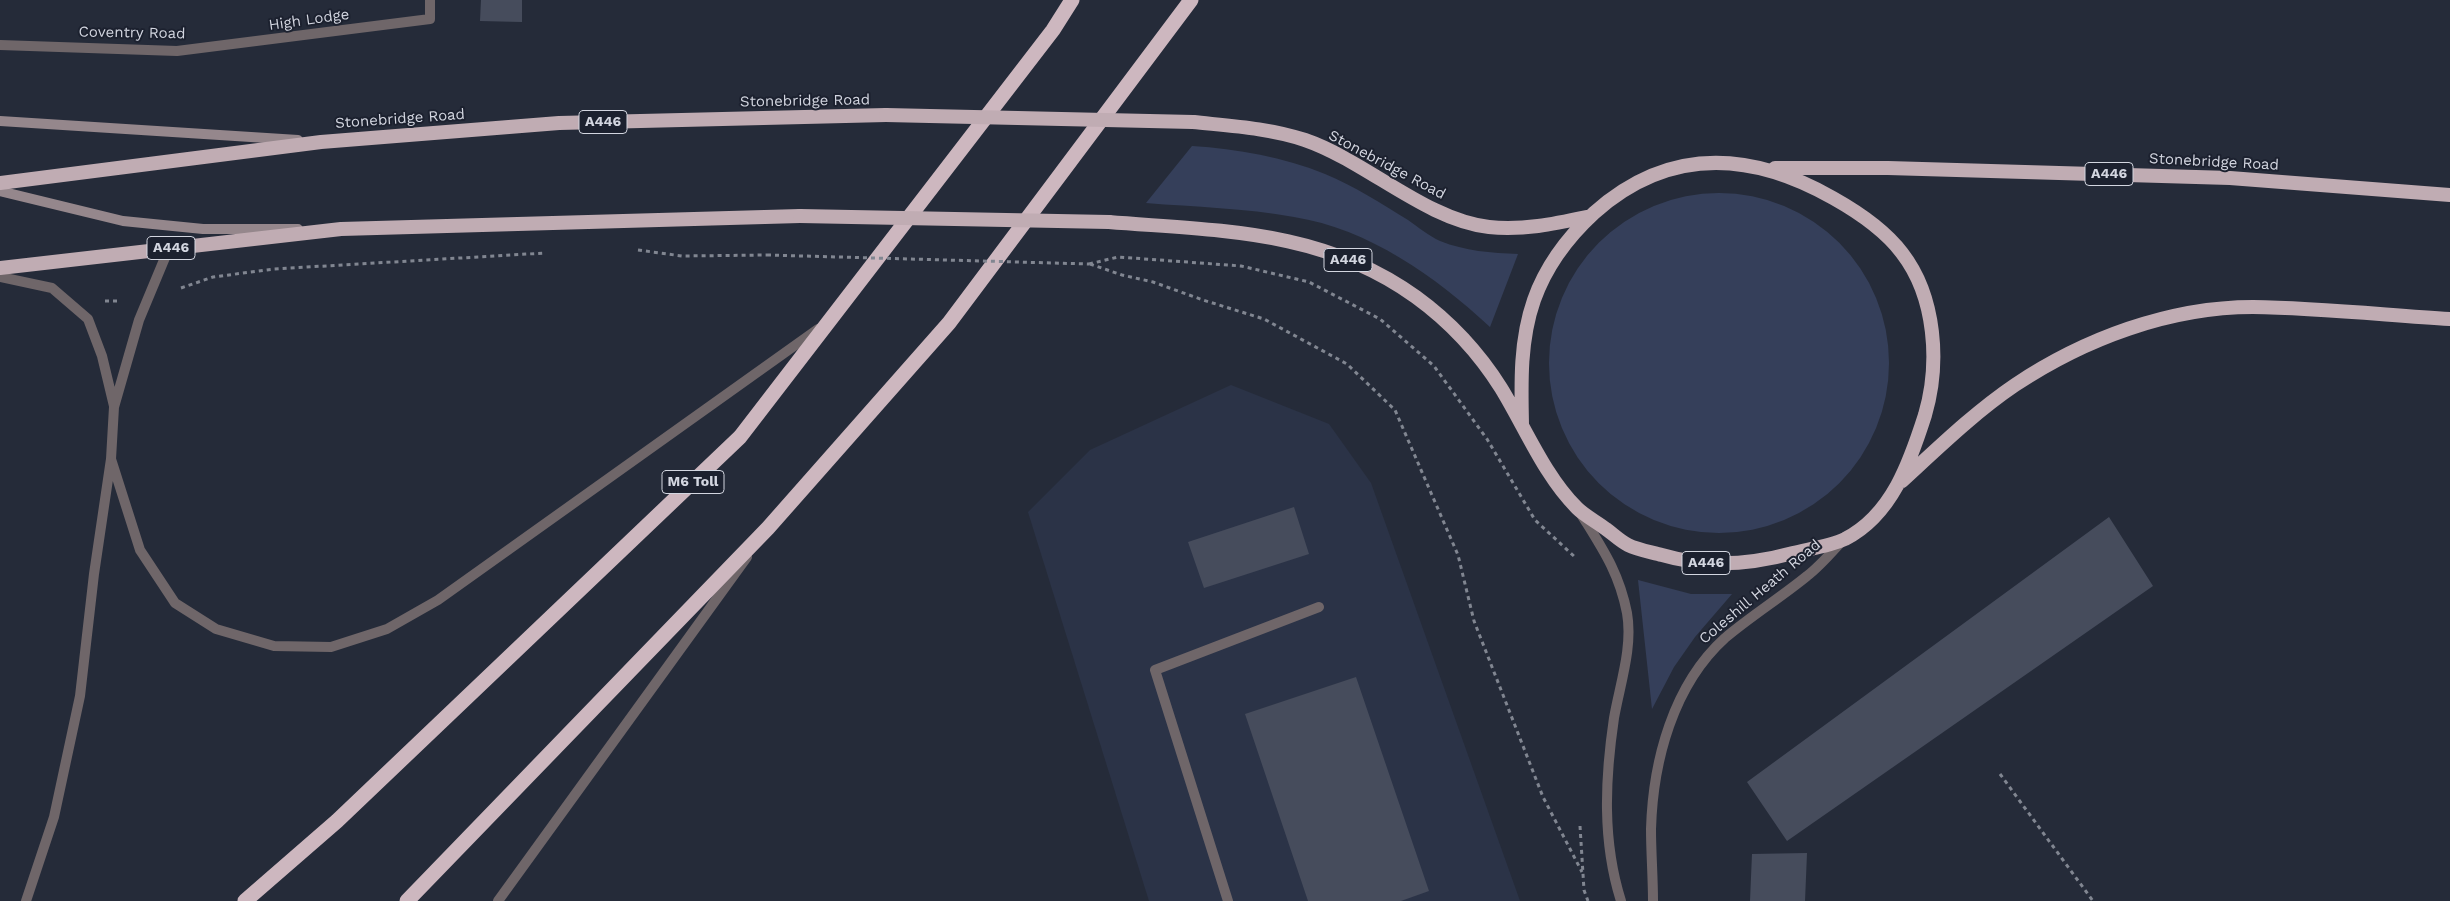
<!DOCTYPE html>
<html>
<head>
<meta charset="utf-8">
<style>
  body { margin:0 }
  canvas { display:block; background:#252b39 }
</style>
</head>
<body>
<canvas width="2450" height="901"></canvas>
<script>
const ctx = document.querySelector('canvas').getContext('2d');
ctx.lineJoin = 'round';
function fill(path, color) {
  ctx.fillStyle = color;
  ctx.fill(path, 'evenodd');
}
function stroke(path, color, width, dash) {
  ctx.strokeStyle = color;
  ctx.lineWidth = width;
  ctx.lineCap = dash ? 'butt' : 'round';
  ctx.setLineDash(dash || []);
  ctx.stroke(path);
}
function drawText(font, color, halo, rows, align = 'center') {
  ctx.font = font + ' "Work Sans",sans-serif';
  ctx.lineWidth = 4;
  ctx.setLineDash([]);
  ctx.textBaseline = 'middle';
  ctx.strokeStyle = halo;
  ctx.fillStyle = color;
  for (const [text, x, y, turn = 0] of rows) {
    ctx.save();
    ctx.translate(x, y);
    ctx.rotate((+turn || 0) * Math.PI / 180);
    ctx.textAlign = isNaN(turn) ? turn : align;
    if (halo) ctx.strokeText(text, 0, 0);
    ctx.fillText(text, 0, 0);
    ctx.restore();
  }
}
fill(new Path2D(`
  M1231 385 1329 424 1371 483 1520 901H1149L1028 512 1090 450Z`), '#2b3347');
fill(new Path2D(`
  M1192 146C1237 149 1284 157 1325 174 1354 186 1382 204 1408 220 1418 227 1429 236 1440 241 1465 251 1491 253 1518 254L1490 327C1435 276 1369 229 1294 217 1245 208 1195 207 1146 203Z
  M1549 363a170 170 0 1 1 340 0a170 170 0 1 1-340 0Z
  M1638 580 1691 594H1732L1695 637 1674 667 1652 709Z`), '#353f5a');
fill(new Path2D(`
  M481 0H522V22L480 21Z
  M1294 507 1309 554 1204 588 1188 542Z
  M2109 517 2153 586 1787 841 1747 782Z
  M1356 677 1429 891 1401 901H1308L1245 714Z
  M1807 853 1805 901H1750L1752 854Z`), '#464c5c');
stroke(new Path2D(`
  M638 250 682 256 767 255
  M1089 264 1118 257 1241 266 1309 282 1380 319 1434 366 1487 439 1535 520 1576 558
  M1090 264 1122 275 1153 282 1203 300 1264 319 1347 364 1395 410 1458 555 1474 621 1543 797 1582 872
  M181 288 213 277 274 269 545 253
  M105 301H119
  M2000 774 2093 901
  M1580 826 1584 890 1588 901`), '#818691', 3, [4, 4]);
stroke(new Path2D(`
  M0 277 52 288 88 319 102 356 114 406
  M111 459 140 550 175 603 216 629 274 646 331 647 387 629 438 600 818 329
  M26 901 54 817 80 696 94 574 111 459 114 407 139 320 169 248
  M498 901 747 557
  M1228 901 1155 670 1319 607`), '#6f6669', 10);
stroke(new Path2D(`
  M0 45 177 51 430 19V0`), '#6f6669', 10);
stroke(new Path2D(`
  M1581 514C1602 548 1619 572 1627 613 1633 647 1620 684 1614 718 1605 779 1602 841 1621 901
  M1653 901C1653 877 1651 853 1651 829 1653 761 1673 685 1725 638 1751 616 1780 598 1807 576 1820 566 1831 553 1842 541`), '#6f6669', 10);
stroke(new Path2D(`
  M0 121 298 140
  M0 191 123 221 203 229H298`), '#95878c', 10);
stroke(new Path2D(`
  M1193 122C1231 126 1269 128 1305 140 1366 161 1426 220 1489 227 1523 231 1558 223 1591 216
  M1775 168H1888L2230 178 2450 195
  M0 183 321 142 559 123 886 115
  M1109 222C1219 231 1322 229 1416 297 1449 321 1479 353 1501 388 1525 427 1544 475 1577 508 1585 516 1597 522 1606 529 1613 534 1620 541 1628 545 1638 550 1651 552 1662 555 1706 568 1749 565 1793 553 1809 549 1830 546 1845 539 1892 515 1910 462 1925 415 1940 364 1936 297 1902 253 1884 229 1858 212 1833 198 1750 151 1668 147 1594 213 1568 237 1546 266 1534 300 1520 340 1521 382 1522 424
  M0 268 341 229 800 216
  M1902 481C1938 448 1975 412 2015 385 2084 339 2169 307 2253 307 2319 308 2385 315 2450 319`), '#c0acb3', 14);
stroke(new Path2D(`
  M245 901 337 821 740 437 1053 30 1072 0
  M407 901 768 528 949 323 1191 0`), '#cdb7bf', 15);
stroke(new Path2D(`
  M767 255 1089 264`), '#818691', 3, [4, 4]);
stroke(new Path2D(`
  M886 115 1193 122
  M800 216 1109 222`), '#c0acb3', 14);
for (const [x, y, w] of [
  [603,122,48],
  [2109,174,48],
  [171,248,48],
  [1348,260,48],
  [693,482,62],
  [1706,563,48]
]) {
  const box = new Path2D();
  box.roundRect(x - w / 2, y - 11.5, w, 23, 4);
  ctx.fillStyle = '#1c212f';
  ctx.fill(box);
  stroke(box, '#d3d6e0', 1);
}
drawText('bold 14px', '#d3d6e0', null, [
  ["A446",603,122],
  ["A446",2109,174],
  ["A446",171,248],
  ["A446",1348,260],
  ["M6 Toll",693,482],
  ["A446",1706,563]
]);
drawText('15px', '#d3d6e0', '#1c212f', [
  ["High Lodge",309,20,-8],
  ["Coventry Road",132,33,1],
  ["Stonebridge Road",805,101,-1],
  ["Stonebridge Road",400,119,-4],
  ["Stonebridge Road",2214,162,3],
  ["Stonebridge Road",1387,165,28],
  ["Coleshill Heath Road",1760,592,-40]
]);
</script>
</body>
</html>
